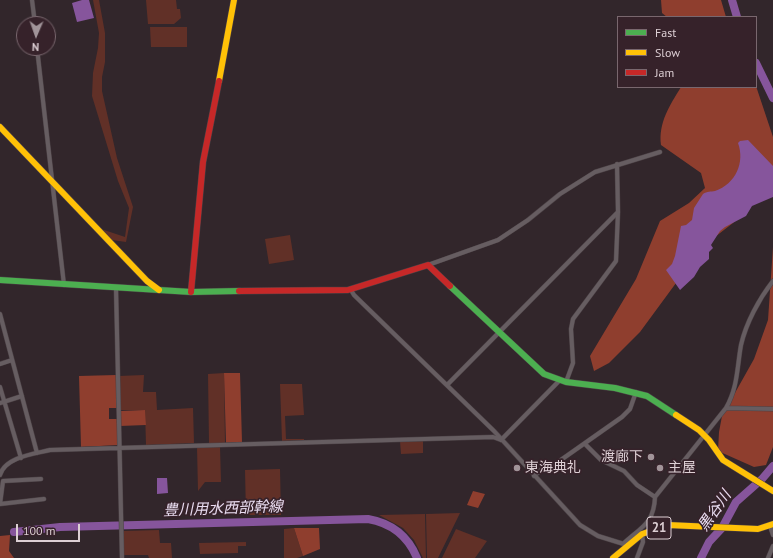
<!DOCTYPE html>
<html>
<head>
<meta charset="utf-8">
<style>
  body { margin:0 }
  #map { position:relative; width:773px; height:558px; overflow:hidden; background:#32262b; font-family:"PT Sans",sans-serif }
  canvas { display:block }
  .legend { position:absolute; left:617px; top:16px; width:140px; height:72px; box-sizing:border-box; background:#36222a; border:1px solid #79676e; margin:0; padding:5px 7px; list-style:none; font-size:12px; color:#ddcfd4 }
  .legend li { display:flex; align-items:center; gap:8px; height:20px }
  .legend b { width:20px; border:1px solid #79676e }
  .north { position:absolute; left:16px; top:16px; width:40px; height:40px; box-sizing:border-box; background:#36222a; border:1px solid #79676e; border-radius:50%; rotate:182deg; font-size:11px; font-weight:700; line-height:16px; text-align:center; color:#ddcfd4 }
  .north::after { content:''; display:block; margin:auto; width:14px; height:18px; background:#a19499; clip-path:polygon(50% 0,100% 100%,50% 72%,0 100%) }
  .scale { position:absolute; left:16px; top:524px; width:64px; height:18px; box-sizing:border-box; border:2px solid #ddcfd4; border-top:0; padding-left:5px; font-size:12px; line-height:14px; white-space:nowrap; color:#ddcfd4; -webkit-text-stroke:3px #36222a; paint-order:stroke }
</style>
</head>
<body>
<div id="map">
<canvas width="773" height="558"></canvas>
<ul class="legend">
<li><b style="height:5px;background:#4caf50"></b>Fast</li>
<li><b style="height:5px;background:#ffc107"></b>Slow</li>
<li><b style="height:5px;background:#c62828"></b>Jam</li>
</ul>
<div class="north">N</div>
<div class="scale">100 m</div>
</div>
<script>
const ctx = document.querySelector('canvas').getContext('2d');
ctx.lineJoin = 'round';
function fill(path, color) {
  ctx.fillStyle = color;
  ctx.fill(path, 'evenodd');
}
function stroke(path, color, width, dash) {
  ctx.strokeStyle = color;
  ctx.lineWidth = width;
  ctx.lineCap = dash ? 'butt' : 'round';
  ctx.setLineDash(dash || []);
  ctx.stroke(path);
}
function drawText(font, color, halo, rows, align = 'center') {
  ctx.font = font + ' "PT Sans","Noto Sans JP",sans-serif';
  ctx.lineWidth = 3.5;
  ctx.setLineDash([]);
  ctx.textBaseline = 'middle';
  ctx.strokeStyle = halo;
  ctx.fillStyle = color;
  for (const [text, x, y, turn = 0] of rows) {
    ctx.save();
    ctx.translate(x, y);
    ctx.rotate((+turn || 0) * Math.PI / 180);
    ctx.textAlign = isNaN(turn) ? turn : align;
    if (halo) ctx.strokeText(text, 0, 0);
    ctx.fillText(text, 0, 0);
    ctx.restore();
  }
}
fill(new Path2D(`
  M93 0H99L105 33V62L102 77V91L117 158 133 207 126 242 112 240 101 229 125 237 129 208 118 181 92 96 93 73 98 48 99 33Z
  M146 0H176L177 9H180L181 18 174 24H148Z
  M150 27H187V47H151Z
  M290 235 294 260 269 264 265 239Z
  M224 373 225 443H209L208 374Z
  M144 375 143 392H156L157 410 193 408 194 443 146 445 145 410H120L119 376Z
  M280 384H302L304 415 285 416 286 439H304V440L282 441Z
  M423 440V453L401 454 400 441Z
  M197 447H220L221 482H205L198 491Z
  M280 469 281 515H246L245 470Z
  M460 513 438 558H427L426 514Z
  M425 514 426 558H423L414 540 403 528 379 515Z
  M294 528 303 556 297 558H284V529Z
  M456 529 487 541 475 558H442Z
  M159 530 160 543H171L172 558H149L148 555H124L123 531Z
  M246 542V546H238V553L200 554 199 543Z`), '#613027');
fill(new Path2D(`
  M661 0H721L726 17H667L662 13Z
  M756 86 773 137V186L756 199 733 223 711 240 690 264 640 332 609 363 594 371 590 356 636 279 660 221 689 203 705 188 701 173 661 145C658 123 670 105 681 87Z
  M773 247V447L766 465 754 467 718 451 719 432 722 416 754 359 768 320Z
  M224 373H240L242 442 226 443Z
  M116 375 117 408H109V419H117L118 445 81 447 79 376Z
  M145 410 146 425 120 426V411Z
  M473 491 485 494 478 508 467 505Z
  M294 528H319L320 549 303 556Z
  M10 535 9 551 14 558H0V536Z`), '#8f3e2e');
fill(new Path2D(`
  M82 0H89L94 18 77 22 72 3Z
  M748 140 773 166V197L752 206 746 216 725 227 720 231 711 245 713 248 709 252V259L700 267 694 277 680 290 666 270 672 264 675 256 681 226 686 225 692 220 694 208 703 194C707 191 711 192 715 191 736 184 745 162 738 143L740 141Z
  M157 478H167L168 493 157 494Z`), '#86559c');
stroke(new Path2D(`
  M732 0 737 17
  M756 63 773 98
  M14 532 60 527 368 519C391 523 408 536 417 558
  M701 558 709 542 722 528 736 502 762 479 773 466`), '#86559c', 8);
const street = new Path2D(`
  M32 0 35 24
  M37 48 64 285
  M428 265 498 240 528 220 560 194 595 172 660 152
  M116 288 122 558
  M351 290 354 295 494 431 580 525 598 536 627 545
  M0 314 37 453
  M0 364 12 360
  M566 382 573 363 571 329 573 319 616 261 618 212 617 164
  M448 384 618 212
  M0 387 21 458
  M0 403 22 396
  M726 408 773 409
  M501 440 560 380
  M585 444 601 460 624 471 637 485 655 497
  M0 475C5 457 34 454 50 450L493 437 501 440
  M534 476 542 469 558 462 622 417 630 409 636 392
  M41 479 3 481 0 504 44 499
  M770 526 773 535
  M623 544C641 527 654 524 655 497L726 408C738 387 737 367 741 345 746 323 759 299 773 281
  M637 558 643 542 642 534
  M768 558 773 546`);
const fast = new Path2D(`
  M0 280 191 292 239 291
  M450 286 544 374 566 382 615 388 647 396 676 415`);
const slow = new Path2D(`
  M219 81 234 0
  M0 127 147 281 159 290
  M676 415 699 430 709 440 723 460 773 491
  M613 558 642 534 668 525 758 529 773 524`);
const jam = new Path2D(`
  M239 291 348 290 428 265 450 286
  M191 292 203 162 219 81`);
stroke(street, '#4c4246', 5);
stroke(fast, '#4c4246', 7);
stroke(slow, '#4c4246', 7);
stroke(jam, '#4c4246', 7);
stroke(street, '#665d61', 4);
stroke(fast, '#4caf50', 6);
stroke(slow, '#ffc107', 6);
stroke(jam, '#c62828', 6);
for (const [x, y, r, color] of [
  [651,457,4,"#a19499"],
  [517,468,4,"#a19499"],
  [660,468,4,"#a19499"]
]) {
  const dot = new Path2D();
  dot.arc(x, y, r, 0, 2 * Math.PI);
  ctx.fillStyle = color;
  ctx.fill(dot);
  stroke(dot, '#36222a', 1.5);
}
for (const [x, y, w] of [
  [659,528,24]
]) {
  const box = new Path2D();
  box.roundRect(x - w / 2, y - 11, w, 22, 3);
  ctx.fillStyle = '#36222a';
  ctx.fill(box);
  stroke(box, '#ddcfd4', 1);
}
drawText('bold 13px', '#ddcfd4', null, [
  ["21",659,528]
]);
drawText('14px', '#ddcfd4', '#36222a', [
  ["渡廊下",643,457,"right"],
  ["東海典礼",525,468],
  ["主屋",668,468]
], 'left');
drawText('italic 15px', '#e9dcf0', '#36222a', [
  ["豊川用水西部幹線",223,509,-2],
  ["黒谷川",715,511,-55]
]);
</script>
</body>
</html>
